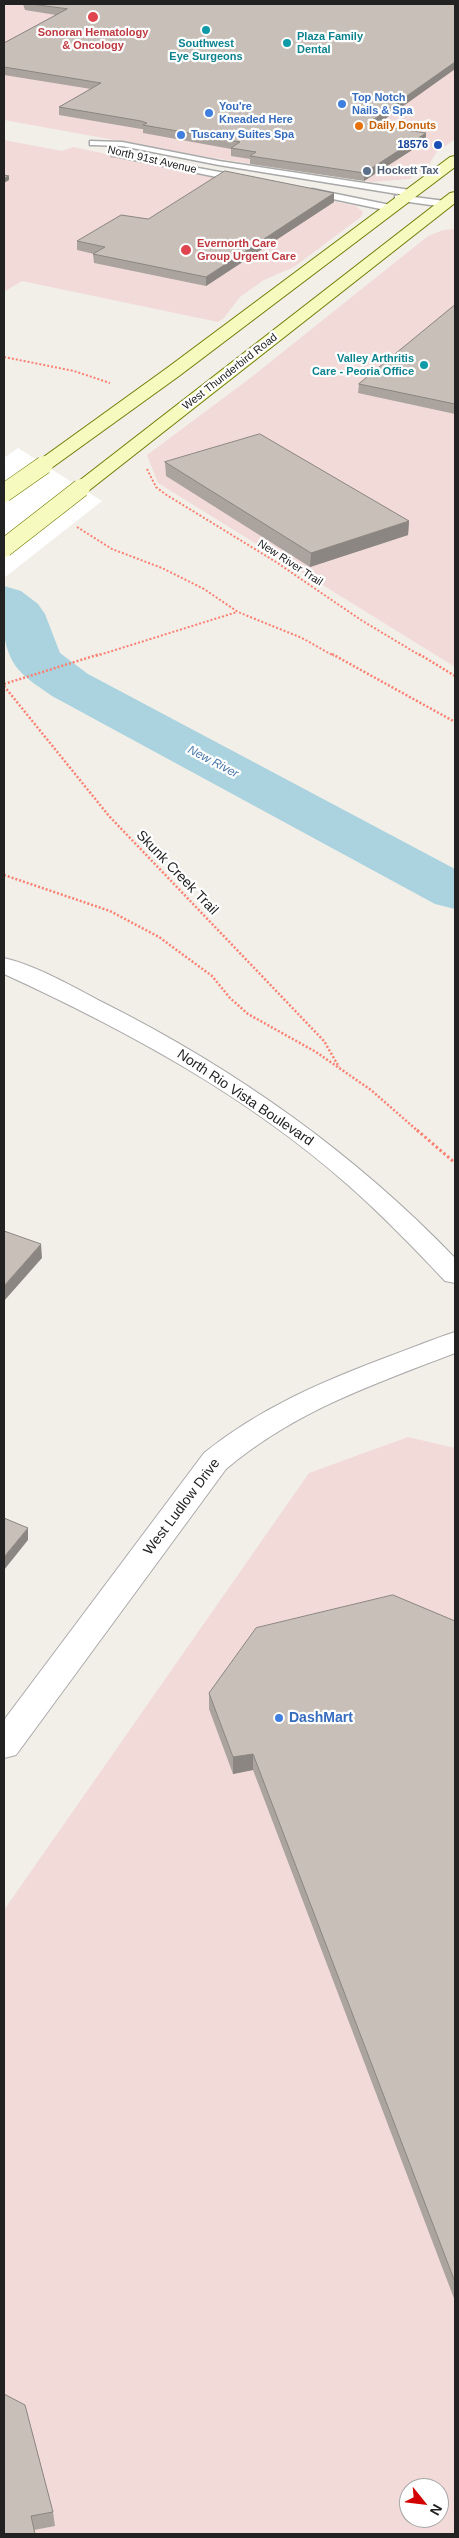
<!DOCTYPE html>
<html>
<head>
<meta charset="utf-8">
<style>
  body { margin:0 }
  #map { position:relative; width:459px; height:2538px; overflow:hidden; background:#f2efe9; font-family:Helvetica,sans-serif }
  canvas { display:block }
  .frame { position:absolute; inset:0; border:5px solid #222; pointer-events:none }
  .north { position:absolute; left:399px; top:2478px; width:50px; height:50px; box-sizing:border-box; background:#fff; border:1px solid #a7a7a7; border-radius:50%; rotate:119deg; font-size:14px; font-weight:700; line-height:20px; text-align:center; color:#222 }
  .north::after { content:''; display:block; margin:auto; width:18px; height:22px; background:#d40000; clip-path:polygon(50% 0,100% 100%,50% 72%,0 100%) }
</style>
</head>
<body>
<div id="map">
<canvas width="459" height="2538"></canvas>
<div class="frame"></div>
<div class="north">N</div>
</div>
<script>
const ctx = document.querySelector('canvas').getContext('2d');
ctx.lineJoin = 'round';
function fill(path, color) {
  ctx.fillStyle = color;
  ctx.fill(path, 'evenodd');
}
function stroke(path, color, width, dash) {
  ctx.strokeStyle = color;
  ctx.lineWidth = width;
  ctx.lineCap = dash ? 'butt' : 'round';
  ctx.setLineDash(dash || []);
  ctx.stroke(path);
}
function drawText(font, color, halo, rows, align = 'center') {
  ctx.font = font + ' Helvetica,sans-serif';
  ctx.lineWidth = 4.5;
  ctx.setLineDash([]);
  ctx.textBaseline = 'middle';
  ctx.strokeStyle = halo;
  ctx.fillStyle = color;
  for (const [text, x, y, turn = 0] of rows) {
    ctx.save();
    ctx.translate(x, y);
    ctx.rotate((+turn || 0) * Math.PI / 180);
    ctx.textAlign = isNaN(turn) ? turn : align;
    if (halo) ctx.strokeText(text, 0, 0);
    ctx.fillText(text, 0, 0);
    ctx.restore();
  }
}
fill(new Path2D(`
  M4 4H455V139L436 153 427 168 409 179 373 182 213 158 4 120Z
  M4 140 62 151 73 147 342 203 356 206 363 212 361 217 294 267 264 280 240 297 223 319 218 322 22 281 4 292Z
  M455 229V667L158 483 147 455 249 379 428 236 443 230Z
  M408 1437 455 1448V2534H4V1910L309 1473ZM409 2488H439V2518H409Z`), '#f2dad9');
fill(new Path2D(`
  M18 448 102 501 4 578V458Z`), '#fff');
fill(new Path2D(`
  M4 586 21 591 38 604 45 614 60 653 88 674 455 869V909L435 904 52 696C41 688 27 680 18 669 0 647 2 613 4 586Z`), '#aad3df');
const lane = new Path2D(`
  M90 141 122 142 219 161 410 190 414 193 410 196 219 165 122 146 93 145H90Z
  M112 152 241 176 245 179 241 182 115 156H112Z
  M312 189 390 205 394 208 390 211 309 194 308 192Z
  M398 195 445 201 449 204 445 207 395 200V196Z`);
const street = new Path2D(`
  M4 958C38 966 73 987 104 1003 235 1069 353 1152 455 1258V1283L445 1281C414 1248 382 1215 348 1185 246 1095 126 1030 4 974Z
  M455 1332V1353C372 1385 295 1411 226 1469L16 1755 4 1758V1720L204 1453C260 1408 323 1381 390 1356 412 1348 433 1339 455 1332Z`);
const secondary = new Path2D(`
  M455 156V167L179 376 50 469H38L35 465 38 461 167 368 450 157Z
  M455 192V203L87 492H75L72 488 75 484 450 193Z`);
stroke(lane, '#a9a9a9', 3);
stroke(street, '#a9a9a9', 2);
stroke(secondary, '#707d05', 2);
stroke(new Path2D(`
  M4 357 74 371 110 383
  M147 469 156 487 165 494 276 562 361 620 421 656
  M77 527 112 549 162 568 204 589 238 612 302 638 334 656
  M96 656 237 612`), '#fa8072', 2, [2, 2]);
stroke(new Path2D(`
  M332 654 455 722
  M419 654 455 676
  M4 684 100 654
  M4 686 109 816 324 1041 339 1067
  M4 875 110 911 159 937 212 976 230 998 248 1014 316 1052 371 1090 419 1132`), '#fa8072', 2.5, [2, 2]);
stroke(new Path2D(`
  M417 1130 455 1163`), '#fa8072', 3, [2.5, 2.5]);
fill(lane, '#fff');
fill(street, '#fff');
fill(secondary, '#f7fabf');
const secondaryBridge = new Path2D(`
  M4 493 44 465
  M4 548 81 488`);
stroke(secondaryBridge, '#707d05', 19, []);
stroke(secondaryBridge, '#f7fabf', 18);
fill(new Path2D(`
  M23 4H455V69L376 125 426 141 364 181 250 164V159L231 156V149L143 133V129H141L59 115V107L91 89 4 75V43L56 15 25 10Z
  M334 202 206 286 94 263 93 254H94L77 250V241L148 219Z
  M455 305V414L358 393 359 384Z
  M165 462 409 521 408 535 310 567 166 476Z
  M455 1621V2301L253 1770 233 1774 209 1709V1693Z
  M4 2394 53 2512 55 2526 34 2530Z`), '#aba49e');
fill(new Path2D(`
  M455 62V69L367 132V124Z
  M426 133V141L364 181V173Z
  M9 176V180L4 183V178Z
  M334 193V202L206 286V277Z
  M409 521 408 535 310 567 311 553Z
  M41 1244 42 1258 4 1301V1286Z
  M28 1528V1540L4 1570V1557Z
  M253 1754V1770L233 1774V1757Z`), '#8b8681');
const building = new Path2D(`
  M31 4H455V62L367 124 426 133 364 173 250 156 256 152 231 148 240 142 143 125 147 123 141 121 59 107 101 83 4 67V43L67 9Z
  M225 171 334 193 206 277 93 254 105 247 77 241 121 215 148 219Z
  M4 175 9 176 4 178Z
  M455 305V404L359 384Z
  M260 434 409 521 311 553 165 462Z
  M4 1231 41 1244 4 1286Z
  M4 1518 28 1528 4 1557Z
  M393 1595 455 1621V2282L253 1754 233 1757 209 1693 256 1628Z
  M4 2394 25 2405 53 2512 31 2516 35 2534H4Z`);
fill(building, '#c7bfb8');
stroke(building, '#8b8681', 1);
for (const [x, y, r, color] of [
  [93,17,6,"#e0444e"],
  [206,30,5,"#0f9aa8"],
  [287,43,5,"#0f9aa8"],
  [342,104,5,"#3f7fe0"],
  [209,113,5,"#3f7fe0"],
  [359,126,5,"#e8710a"],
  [181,135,5,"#3f7fe0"],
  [438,145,5,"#1a4fb4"],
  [367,171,5,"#5c6f8a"],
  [186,250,6,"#e0444e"],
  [424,365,5,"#0f9aa8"],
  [279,1718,5,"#3f7fe0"]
]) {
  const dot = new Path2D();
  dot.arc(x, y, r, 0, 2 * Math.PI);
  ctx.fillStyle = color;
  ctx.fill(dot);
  stroke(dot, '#fff', 2);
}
drawText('bold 11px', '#be3a42', '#fff', [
  ["Sonoran Hematology",93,33],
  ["& Oncology",93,46],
  ["Evernorth Care",197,244,"left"],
  ["Group Urgent Care",197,257,"left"]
]);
drawText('bold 11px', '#0d838f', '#fff', [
  ["Plaza Family",297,37],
  ["Dental",297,50],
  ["Southwest",206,44,"center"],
  ["Eye Surgeons",206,57,"center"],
  ["Valley Arthritis",414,359,"right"],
  ["Care - Peoria Office",414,372,"right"]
], 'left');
drawText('bold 11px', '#366cbe', '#fff', [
  ["Top Notch",352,98],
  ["Nails & Spa",352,111],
  ["You're",219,107],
  ["Kneaded Here",219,120],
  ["Tuscany Suites Spa",191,135]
], 'left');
drawText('bold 11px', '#c56008', '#fff', [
  ["Daily Donuts",369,126]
], 'left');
drawText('bold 11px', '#164399', '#fff', [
  ["18576",428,145]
], 'right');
drawText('11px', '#222', '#fff', [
  ["North 91st Avenue",152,160,13],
  ["West Thunderbird Road",230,372,-38],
  ["New River Trail",290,563,33]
]);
drawText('bold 11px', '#4e5e75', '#fff', [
  ["Hockett Tax",377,171]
], 'left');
drawText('italic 12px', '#4a7aab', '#fff', [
  ["New River",213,762,28]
]);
drawText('14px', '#222', '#fff', [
  ["Skunk Creek Trail",177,873,46],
  ["North Rio Vista Boulevard",245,1098,34],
  ["West Ludlow Drive",182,1507,-53]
]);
drawText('bold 14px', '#366cbe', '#fff', [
  ["DashMart",289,1718]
], 'left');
</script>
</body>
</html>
